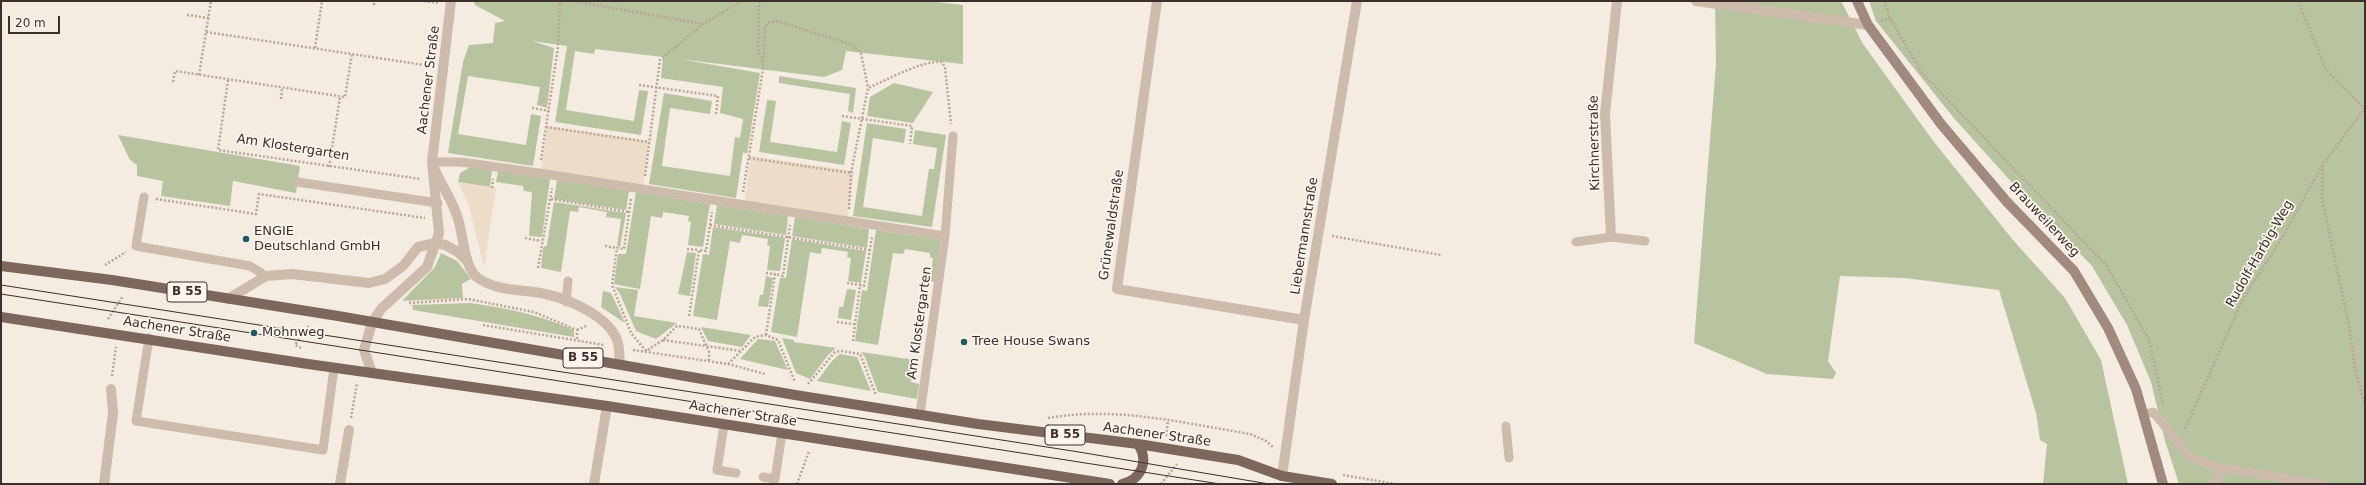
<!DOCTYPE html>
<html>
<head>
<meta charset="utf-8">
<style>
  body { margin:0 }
  #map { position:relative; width:2366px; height:485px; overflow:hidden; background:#f4ebe1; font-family:"DejaVu Sans",sans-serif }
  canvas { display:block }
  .frame { position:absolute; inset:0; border:2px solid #3b302b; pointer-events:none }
  .scale { position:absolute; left:8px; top:16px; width:52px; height:18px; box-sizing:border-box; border:2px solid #3b302b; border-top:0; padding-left:5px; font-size:12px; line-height:14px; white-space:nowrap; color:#3b302b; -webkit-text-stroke:3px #fbf5ee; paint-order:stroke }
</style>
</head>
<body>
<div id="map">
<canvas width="2366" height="485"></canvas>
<div class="frame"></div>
<div class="scale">20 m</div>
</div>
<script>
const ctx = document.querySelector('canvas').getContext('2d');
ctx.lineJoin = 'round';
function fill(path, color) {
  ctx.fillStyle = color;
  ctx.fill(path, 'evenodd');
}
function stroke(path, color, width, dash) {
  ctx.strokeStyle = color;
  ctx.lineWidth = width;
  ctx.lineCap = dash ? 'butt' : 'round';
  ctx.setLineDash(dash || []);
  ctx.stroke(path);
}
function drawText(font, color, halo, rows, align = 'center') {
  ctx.font = font + ' "DejaVu Sans",sans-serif';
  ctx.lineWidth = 3.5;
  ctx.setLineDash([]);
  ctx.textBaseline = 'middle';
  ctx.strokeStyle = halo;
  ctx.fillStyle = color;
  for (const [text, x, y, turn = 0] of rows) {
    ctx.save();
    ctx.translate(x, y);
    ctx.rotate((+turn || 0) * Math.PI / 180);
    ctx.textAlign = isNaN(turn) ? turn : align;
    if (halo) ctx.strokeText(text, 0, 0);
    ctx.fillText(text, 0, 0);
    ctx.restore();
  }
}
fill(new Path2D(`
  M474 1H927L963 5V64L846 51 842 70 824 77 679 59 760 73 747 154 743 152 736 198 649 184 664 93 712 101 710 114 670 108 662 166 730 176 735 137 740 138 743 119 720 113 723 87 661 78 663 57 595 49 594 54 575 51 566 110 634 121 639 90 648 91 641 135 555 122 567 46 532 41 554 48 547 108 537 105 540 87 468 76 458 134 526 145 531 114 541 116 533 166 448 153 463 62 469 45 493 43 495 23 505 21 475 5Z
  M1715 1H1841L1863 44 1934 142 2013 240 2065 298 2101 360 2128 484H2043L2047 444 2040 440 2036 413 1999 290 1905 278 1840 276 1828 361 1836 373 1833 379 1767 374 1694 343 1716 64Z
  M1869 1H2365V484H2179L2165 441 2151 382 2127 325 2092 266 2024 196 1953 117 1876 21Z
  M779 76 856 88 853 113 848 111 850 94 779 83Z
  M894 83 933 92 913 123 867 116 870 97Z
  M767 100 776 101 770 142 837 152 842 121 851 123 844 165 759 152Z
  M867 123 906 129 904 143 873 138 863 207 922 216 929 169H934L937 148 913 144 915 130 946 135 932 227 853 216Z
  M118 135 300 166 296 193 233 181 230 206 161 196 163 181 137 176V165L130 160Z
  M471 167 492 170 490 187 458 182 460 173Z
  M498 171 550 179 542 237 529 236 532 192 524 191 523 186 496 182Z
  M557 180 629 191 626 210 554 199Z
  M636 192 710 204 703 247 688 245 691 222 688 221 689 216 663 212 662 218 651 216 640 289 614 284 618 254H626Z
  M554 202 626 213 620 247 617 246 621 219 606 217 607 212 579 207 578 212 570 211 561 272 541 268 543 248 547 245Z
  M717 205 788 216 786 235 714 224Z
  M795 217 869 229 867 248 792 236Z
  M713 227 785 238 780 271 767 270 770 246 767 245 768 239 742 235 740 243 730 241 717 320 693 316 703 254 709 255Z
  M876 230 942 240 935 282 930 281 933 258 930 257V253L905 249 903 254 893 253 878 345 855 341 862 290 867 291Z
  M792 239 866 251 861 283 848 281 851 258 847 257 848 252 822 248 821 254 810 252 797 337 771 332 780 278H786Z
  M687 252 696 253 690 296 678 294Z
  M441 253 457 261 471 279 462 284 463 298 402 301 435 267Z
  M766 276 773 278 768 307 758 306 760 295H763Z
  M615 287 638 290 634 316 677 323 656 339 636 331 620 294Z
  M847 289 856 290 851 320 838 318 839 307H843Z
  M603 291 611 293 625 323 601 307Z
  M470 303C507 308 540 315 574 330V337L413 310 412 305Z
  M701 327 751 335 742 347 708 341Z
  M782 338 794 340V342L836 348 828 355 810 379 796 373Z
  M758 339 775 341 788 370 740 359Z
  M861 352 915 360 911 382 919 384 917 399 878 392 865 357Z
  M840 354 857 357 871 391 817 381 832 361Z`), '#b8c4a0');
fill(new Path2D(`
  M547 126 649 141 642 192 540 177Z
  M751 156 854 171 847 222 744 207Z
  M458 182 496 188 484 267 469 206Z`), '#ecdcc8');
stroke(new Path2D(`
  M424 1 439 3
  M573 1 703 24
  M759 1 758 51 763 64
  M1884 1 1890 18 1922 73 2107 266 2149 340 2163 404
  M2298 1 2326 70 2365 109
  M374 5V1
  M187 15 209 18
  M1881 21 1890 18
  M206 32 431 66
  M315 48 322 1
  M199 75 211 1
  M228 80 218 150 421 179
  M173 82 175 71 345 97 352 53
  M639 85 718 96 716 114
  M281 99 282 88
  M532 108 549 111
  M842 116 912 126 910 144
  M546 127 648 142
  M749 158 851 173
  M541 160 558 47 560 1
  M2323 165 2322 198 2350 331 2355 369 2365 406
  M329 167 340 97
  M645 176 660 60 703 24 742 1
  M492 188 493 179
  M743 192 763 69 765 27 769 22 777 21 853 45 861 53 868 88
  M156 199 256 214 259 194 425 218
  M551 199 629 212
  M631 199 624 249 617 248 612 285 631 333 646 351 663 340 677 326 699 329 709 352V361
  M849 209 851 173 868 88C887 80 922 60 942 62L945 67 951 124
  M710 225 870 250
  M1332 236 1441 255
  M525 238 541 241
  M605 246 617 248
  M687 249 699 250
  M105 265 126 252
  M538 268 552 188
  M766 273 775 274
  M847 283 860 285
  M409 303 468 299 534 312 577 330V340
  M689 316 699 250 706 251 712 212
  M108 319 123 296
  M837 322 854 324
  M483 325 604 345
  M577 330 586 326
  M766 335 775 274 783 276 790 225
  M663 340 741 351
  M853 341 860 285 864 286 872 237
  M301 348 295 345 309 325
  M633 350 728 364 765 374
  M728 364 755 337 766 335 778 340 795 382
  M112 376 116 347
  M808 384 835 352 841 351 860 354 876 395
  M351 418 357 383
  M1048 418C1116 406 1183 423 1250 434L1266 441 1273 447
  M2185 429 2242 301 2283 236 2323 164 2365 108
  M1166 436 1168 420
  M1343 475 1396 484
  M797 484 809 451
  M1161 484 1177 464`), '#b9a596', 2.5, [2, 2]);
stroke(new Path2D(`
  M432 162H461L539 173 945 236
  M297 182 438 203
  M144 197 136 246 250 266 266 276
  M1576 242 1611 237 1645 241
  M566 302 568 281
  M149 338 136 421 323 450 334 368
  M920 414 945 236 953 136
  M2145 414 2153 412 2192 458 2220 468 2323 484
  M724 425 717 470 736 473
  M1506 426 1509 458
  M763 477 775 479 782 434
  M2212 484 2219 477 2220 468`), '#cdbbac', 9);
stroke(new Path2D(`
  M1157 1 1117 289 1304 320
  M1696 1 1868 25
  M435 170C443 188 454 203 459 222 463 236 465 270 478 278 498 292 523 289 545 294 569 299 608 316 617 340 620 347 619 356 620 364
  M1611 237 1605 114 1617 1
  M228 299 266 276 292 274 369 283 385 279 403 266 418 247 436 243 445 245 458 252 467 261
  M372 373 364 350 372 323 381 309 427 267 439 233 432 162 451 1
  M1282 476 1304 320 1357 1
  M104 484 113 413 111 389
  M340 484 349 430
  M594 484 607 406`), '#cdbbac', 10);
stroke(new Path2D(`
  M1857 1 1868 25 1941 124 2007 202 2074 271 2108 328 2136 389 2163 484`), '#a18a7d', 10);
stroke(new Path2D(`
  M1 266 112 280 338 316 795 395 978 424 1138 444 1238 460 1282 476 1332 484
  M1 317 308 364 607 406 1110 484
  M1122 484C1142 479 1149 461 1138 444`), '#7d675c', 10);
stroke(new Path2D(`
  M1 285 1079 452 1269 484
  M1 294 1220 484`), '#3b302b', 1);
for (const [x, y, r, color] of [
  [246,239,4,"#1f5a5e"],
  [254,333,4,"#1f5a5e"],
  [964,342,4,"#1f5a5e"]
]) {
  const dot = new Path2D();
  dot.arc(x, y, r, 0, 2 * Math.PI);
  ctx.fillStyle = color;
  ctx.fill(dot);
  stroke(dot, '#fbf5ee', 1.5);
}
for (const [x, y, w] of [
  [187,292,40],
  [583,358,40],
  [1065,435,40]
]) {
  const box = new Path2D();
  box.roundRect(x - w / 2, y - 10, w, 20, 3);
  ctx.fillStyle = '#fbf5ee';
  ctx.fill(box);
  stroke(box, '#3b302b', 1);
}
drawText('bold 12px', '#3b302b', null, [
  ["B 55",187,292],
  ["B 55",583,358],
  ["B 55",1065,435]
]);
drawText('13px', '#3b302b', '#fbf5ee', [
  ["Aachener Straße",429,80,-83],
  ["Kirchnerstraße",1595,143,-91],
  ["Am Klostergarten",293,148,9],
  ["Brauweilerweg",2044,220,47],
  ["Grünewaldstraße",1112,225,-82],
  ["Liebermannstraße",1305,236,-81],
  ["Rudolf-Harbig-Weg",2260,254,-60],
  ["Am Klostergarten",920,323,-82],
  ["Aachener Straße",177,330,9],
  ["Aachener Straße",743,414,9],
  ["Aachener Straße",1157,435,8]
]);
drawText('13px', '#3b302b', '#fbf5ee', [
  ["ENGIE",254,232],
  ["Deutschland GmbH",254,247],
  ["Mohnweg",262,333],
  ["Tree House Swans",972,342]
], 'left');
</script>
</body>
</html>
